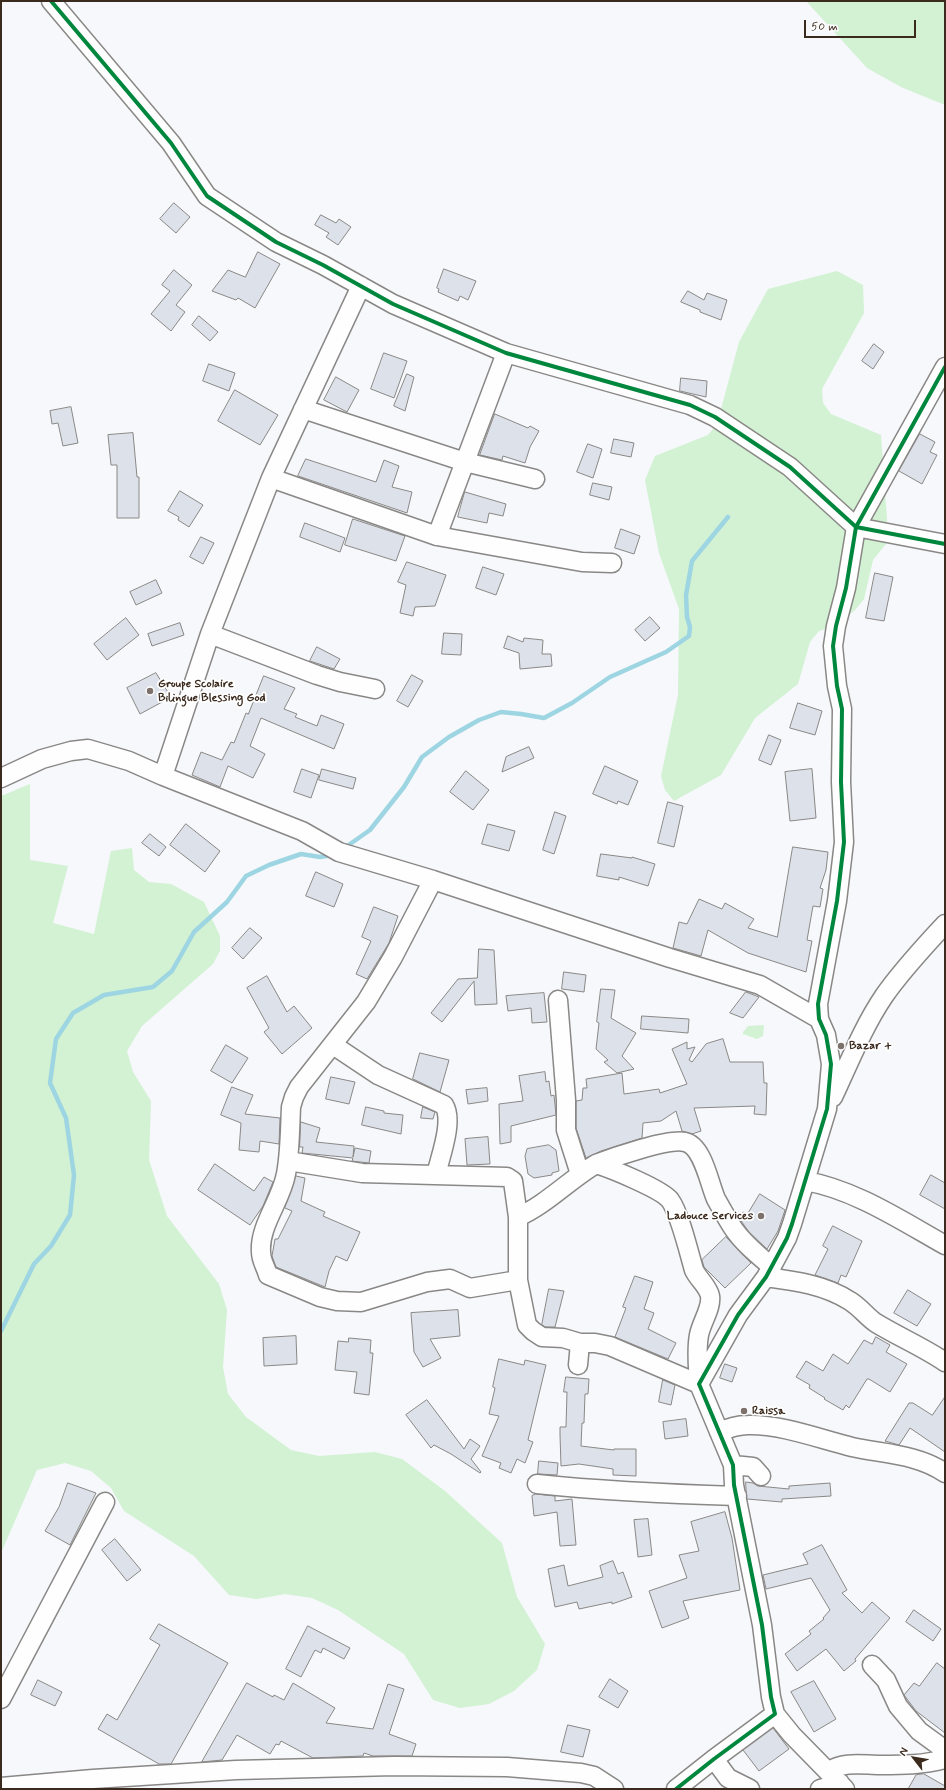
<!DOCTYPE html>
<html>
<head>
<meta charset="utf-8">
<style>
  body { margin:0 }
  #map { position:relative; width:946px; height:1790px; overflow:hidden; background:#f6f8fb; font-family:Mynerve,sans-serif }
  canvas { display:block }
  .frame { position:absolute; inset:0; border:2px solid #3b2a1e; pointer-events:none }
  .north { position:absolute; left:894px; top:1738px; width:40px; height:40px; -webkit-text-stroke:3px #fff; paint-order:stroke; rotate:301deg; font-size:11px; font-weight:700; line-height:16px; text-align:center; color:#3b2a1e }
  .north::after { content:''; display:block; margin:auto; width:14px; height:18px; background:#3b2a1e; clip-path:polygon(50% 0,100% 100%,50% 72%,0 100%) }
  .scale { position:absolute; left:804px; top:20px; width:112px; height:18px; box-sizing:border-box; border:2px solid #3b2a1e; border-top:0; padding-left:5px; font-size:12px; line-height:14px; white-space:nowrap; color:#3b2a1e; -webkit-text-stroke:3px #fff; paint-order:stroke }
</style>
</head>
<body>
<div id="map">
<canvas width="946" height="1790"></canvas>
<div class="frame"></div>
<div class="north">N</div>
<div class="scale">50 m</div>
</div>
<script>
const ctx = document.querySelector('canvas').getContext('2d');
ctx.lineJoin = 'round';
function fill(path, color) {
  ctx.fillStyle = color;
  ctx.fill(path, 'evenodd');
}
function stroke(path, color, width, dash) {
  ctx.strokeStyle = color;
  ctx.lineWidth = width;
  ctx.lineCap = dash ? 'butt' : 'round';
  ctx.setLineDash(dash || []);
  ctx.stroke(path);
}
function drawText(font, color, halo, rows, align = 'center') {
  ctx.font = font + ' Mynerve,sans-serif';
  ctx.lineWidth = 3.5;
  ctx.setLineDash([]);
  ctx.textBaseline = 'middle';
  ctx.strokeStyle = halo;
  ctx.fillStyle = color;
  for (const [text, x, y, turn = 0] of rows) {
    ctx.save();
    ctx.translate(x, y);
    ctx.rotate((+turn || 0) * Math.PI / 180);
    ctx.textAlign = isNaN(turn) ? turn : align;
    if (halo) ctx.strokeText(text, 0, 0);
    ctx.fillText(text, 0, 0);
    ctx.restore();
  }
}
fill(new Path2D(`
  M806 1H945V105L901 87 867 68Z
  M837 271 863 285 864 313 822 389 823 403 831 414 881 435 888 534 890 539 873 560 864 599 856 609 836 626 819 631 810 642 798 684 755 718 721 775 674 801 665 790 661 776 678 695 679 609 659 553 645 480 655 456 708 435 717 424 739 342 768 289Z
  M30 784V860L68 866 53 923 94 934 111 851 132 848 134 870 149 882 171 884 204 902 220 936V951L213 964 142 1026 127 1051 133 1072 151 1101 149 1160 167 1216 219 1284 227 1310 223 1367 228 1394 246 1417 291 1450 319 1456 375 1452 402 1459 445 1491 502 1543 517 1597 545 1644 537 1670 514 1691 489 1704 460 1708 433 1700 404 1654 338 1610 312 1598 285 1594 257 1599 229 1595 194 1556 124 1511 111 1488 91 1471 65 1463 37 1470 1 1553V796Z
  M764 1025 763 1036 757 1039 743 1034V1032L748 1026Z`), '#d2f2d3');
stroke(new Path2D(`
  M343 849 370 830 404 787 422 757 449 737 479 720 501 712 521 714 544 718 572 703 610 677 666 652 689 636 690 627 687 617 686 595 692 561 728 517
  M1 1331 34 1264 51 1246 70 1215 74 1175 66 1118 50 1083 56 1039 73 1013 104 995 153 987 172 971 194 932 227 902 246 876 269 865 301 854 320 857 333 855`), '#9ed5e2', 4.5);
const building = new Path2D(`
  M174 203 190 217 176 233 160 219Z
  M321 215 336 223 339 219 351 227 338 245 326 237 329 233 315 225Z
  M258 252 280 264 255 308 238 298 236 300 212 291 228 270 245 277Z
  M444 269 476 281 468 300 460 296 458 301 438 292 439 289 437 288Z
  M174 270 192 285 176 305 185 312 171 331 151 314 170 291 162 285Z
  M688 291 704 300 707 293 727 300 721 320 700 312V310L681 302Z
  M199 316 218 332 210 341 192 325Z
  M874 344 884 352 873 369 862 361Z
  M384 353 407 361 394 398 371 389Z
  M209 364 235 373 229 391 203 381Z
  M407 374 414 377 405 411 394 406Z
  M336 377 359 390 347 412 324 400Z
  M681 378 707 381 706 397 680 391Z
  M235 390 278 415 260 445 218 421Z
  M71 407 78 443 63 446 58 423 52 424 50 411Z
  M495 414 528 428 530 426 539 431 530 447 525 463 503 456 502 460 480 455Z
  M133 433 137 477H139V518H117V465H111L108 435Z
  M920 434 935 442 930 452 937 455 922 484 899 471Z
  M614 439 634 443 631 457 611 453Z
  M588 444 602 449 593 478 577 472Z
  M306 459 376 482 384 460 399 466 392 487 412 492 407 513 298 476Z
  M593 483 612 487 609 500 590 495Z
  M180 491 203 505 189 527 178 520 179 517 168 511Z
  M465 492 506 504 503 516 489 513 487 523 458 517Z
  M353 519 405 536 396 561 345 545Z
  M305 523 345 538 340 552 300 537Z
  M621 529 640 536 634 554 615 548Z
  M201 537 214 543 203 564 190 557Z
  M407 562 446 575 435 606 415 607 413 616 400 613 406 585 398 582Z
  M483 567 504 574 496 595 476 588Z
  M875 573 893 577 884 621 866 618Z
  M156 580 162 593 136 605 130 592Z
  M650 617 660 628 645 641 635 630Z
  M126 618 139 635 107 660 94 644Z
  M180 623 184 635 152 646 148 634Z
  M444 633 462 634 461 655 442 654Z
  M508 636 523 642 524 638 543 640 542 654H551L552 666 520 669 519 653 504 648Z
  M317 647 340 659 334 669 310 661Z
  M156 673 173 700 164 701 140 714 127 688Z
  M412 675 423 681 408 707 397 701Z
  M264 676 295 688 284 709 297 714 295 717 317 726 321 715 344 724 334 749 261 718 250 746 265 754 253 778 228 766 220 787 192 775 201 752 222 760 231 742 234 743 246 713 248 714Z
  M798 703 822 711 815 735 790 728Z
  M769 735 781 740 771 765 759 760Z
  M529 747 534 758 502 772 506 757Z
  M605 766 638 781 628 805 618 801 617 804 593 794Z
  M302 769 319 775 311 798 294 792Z
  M322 769 356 778 353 789 319 780Z
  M812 769 816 818 790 821 785 772Z
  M466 771 489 790 473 810 450 792Z
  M668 802 683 806 674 847 658 843Z
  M555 812 566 816 554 854 543 850Z
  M186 824 220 851 205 872 170 845Z
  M488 824 515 831 509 851 482 844Z
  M150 834 166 847 159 856 142 843Z
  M793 847 828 852 826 870 820 888 823 889 820 907 813 906 807 940 812 941 806 972 748 953 708 930 701 956 673 948 679 922 687 924 699 899 722 909 725 903 754 919 748 928 777 937Z
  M601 854 632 858V857L655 864 648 886 619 877V880L597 876Z
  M316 872 343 884 334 907 306 896Z
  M374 907 398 916 389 943 367 979 356 974 371 941 362 937Z
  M250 928 262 938 243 959 232 948Z
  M479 949 494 950 497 1004 475 1005 474 981 442 1022 431 1013 458 979 477 978Z
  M564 972 586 975 584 992 562 989Z
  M267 976 287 1012 294 1006 312 1028 282 1054 264 1032 269 1028 247 988Z
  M601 989 615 990 611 1018 636 1033 622 1056 634 1069 617 1073 604 1062 608 1060 596 1049 599 1023 597 1022Z
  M746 992 759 997 743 1018 730 1013Z
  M544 993 547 1022 532 1023 531 1008 508 1011 506 996Z
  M642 1016 689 1019 688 1033 641 1029Z
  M723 1039 730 1062H763L764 1083H767L766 1115 754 1114 755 1106 694 1108 701 1131 692 1134 682 1131 676 1111 661 1121 643 1123 642 1138 601 1151 586 1158 576 1128V1101L582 1100 583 1088H587L586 1079 622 1073 624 1094 659 1089 660 1093 687 1084 672 1049 687 1042V1049L695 1047 689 1060 692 1062 706 1044Z
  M226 1045 248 1058 232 1083 211 1071Z
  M420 1053 449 1060 440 1092 413 1079Z
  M545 1072 546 1082 549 1081 551 1096 554 1095 556 1115 511 1126V1142L500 1144 499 1104 523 1101 519 1076Z
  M331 1077 355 1082 349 1104 326 1099Z
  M232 1087 253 1095 245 1114 280 1118 279 1144 260 1141 259 1152 239 1150 241 1123 221 1115Z
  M487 1088 488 1101 468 1104 466 1090Z
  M366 1107 384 1111V1113L403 1115 401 1134 362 1125Z
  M423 1107 435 1112 433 1119 421 1118Z
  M301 1122 320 1128 316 1142 354 1146 353 1157 355 1148 371 1151 369 1163 352 1161 353 1158 302 1153 303 1147H300Z
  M488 1137 490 1164 467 1165 465 1139Z
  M549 1145 556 1150 559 1171 552 1173V1175L534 1178 528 1174 525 1156 527 1149Z
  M215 1164 254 1191 264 1177 273 1182 263 1206 250 1225 198 1190Z
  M931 1175 945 1183V1209L920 1195Z
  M296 1176 305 1178 301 1201 325 1212 323 1216 360 1232 347 1261 336 1256 329 1271 325 1287 276 1267 272 1256 275 1239H278L292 1211 285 1208Z
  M760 1194 785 1210 778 1231 767 1249 749 1232 739 1218 743 1212 747 1214Z
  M833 1226 862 1241 846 1277 841 1275 838 1283 815 1275 828 1249 823 1246Z
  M726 1237 751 1263 725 1288 704 1267 702 1260Z
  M635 1276 653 1282 644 1309 654 1313 648 1329 676 1343 668 1359 615 1337 626 1308 623 1307Z
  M549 1289 564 1291 555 1327H545L542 1325Z
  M908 1290 931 1304 917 1326 894 1313Z
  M458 1310 460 1336 430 1339 441 1358 423 1367 414 1352 411 1313Z
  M296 1336 297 1364 264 1366 263 1338Z
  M876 1337 890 1345 886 1352 907 1364 890 1392 869 1379H867L849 1408 846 1405 843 1410 824 1399 825 1398 809 1388 810 1385 796 1377 806 1361 823 1371 833 1354 848 1364 864 1340 872 1344Z
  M349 1338 371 1340 370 1353H373L369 1395 354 1393 357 1372 335 1370 338 1341 348 1342Z
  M499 1359 524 1365 525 1360 546 1365 528 1440 533 1442 525 1463 517 1459 511 1473 499 1468 501 1463 482 1456 499 1416 489 1414 495 1388 493 1387Z
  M725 1364 737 1368 732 1382 720 1378Z
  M566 1377 589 1379 588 1394H585L584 1423H582L581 1446 614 1450V1449H636V1476L613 1475V1469L579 1464 561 1466 560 1435V1427H566L567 1392H564Z
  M663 1380 675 1385 671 1405 659 1402Z
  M945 1397V1452L910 1428 899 1445 885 1441 909 1403H913L932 1415Z
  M427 1400 464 1449 470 1439 480 1446 471 1459 481 1472 480 1473 451 1454 434 1445 431 1448 406 1415Z
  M686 1419 688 1436 665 1439 663 1422Z
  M539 1461 558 1463 557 1475 538 1474Z
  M746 1482 753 1483 758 1486 789 1489V1486L830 1483 831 1496 782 1499V1502L747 1499Z
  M68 1483 96 1493 70 1545 45 1531 59 1507Z
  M536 1494 555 1496V1501L572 1499 576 1545 560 1546 557 1512 534 1516 532 1496Z
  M725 1512 732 1538 740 1590 683 1601 689 1618 662 1628 649 1591 687 1578 679 1555 699 1551 691 1522Z
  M648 1519 652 1555 638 1557 634 1520Z
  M115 1539 141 1570 127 1581 102 1550Z
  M822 1545 847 1590 842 1593 862 1613 872 1602 890 1618 855 1659 856 1661 844 1671 826 1649 797 1671 785 1654 811 1634 809 1631 824 1619 823 1618 830 1610 811 1578 766 1589 763 1575 808 1564 803 1554Z
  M613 1561 618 1574 623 1572 632 1597 612 1604V1602L579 1609 577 1602 555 1607 548 1569 564 1565 568 1586 603 1577 600 1566Z
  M914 1610 941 1629 933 1641 906 1622Z
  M159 1624 228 1663 171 1764H159L98 1729 107 1714 117 1720 160 1645 150 1639Z
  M308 1626 350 1648 344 1659 323 1648 321 1653 315 1650 301 1677 286 1669Z
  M937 1663 945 1669V1733L916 1711 904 1695 914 1683 919 1686Z
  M610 1679 628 1691 618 1708 599 1697Z
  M38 1680 62 1692 55 1706 31 1695Z
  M814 1681 836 1719 814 1732 791 1692Z
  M247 1683 273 1697 274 1695 284 1700 293 1683 335 1708 326 1723 373 1729 388 1684 404 1689 389 1734 416 1744 412 1756H373L364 1753 363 1756 313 1758 281 1741 279 1745 276 1744 270 1754 237 1735 222 1760 202 1762Z
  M568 1725 590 1730 583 1757 561 1752Z
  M773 1728 789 1749 759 1771 743 1750Z
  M924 1774 945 1786V1789H908L916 1775Z`);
fill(building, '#dde1ea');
stroke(building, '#8a8886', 1);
const street = new Path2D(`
  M51 1 171 143 207 196 276 242 323 265 393 304 506 353 690 405 715 417 790 467 856 527 945 544
  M303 409 465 462 535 479
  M271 478 437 536 582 562 612 563
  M437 536 506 353
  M210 634 317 675 340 682 375 689
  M163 776 210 634 271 478 361 286
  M1 778 42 759 71 751 88 749 129 761 163 776 302 831 339 852 433 880 670 958 760 985 819 1019
  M433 880 393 957 366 1002 299 1087 294 1097 291 1107C290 1129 290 1153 286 1174 281 1201 259 1226 261 1252 261 1261 266 1267 268 1275L320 1297 337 1301 361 1302 427 1282 450 1279 470 1288 518 1280
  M558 1000 566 1100V1130L580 1174
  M333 1045 378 1075 444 1105C454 1121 440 1157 436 1175
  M833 1097C849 1063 863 1027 884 996 902 970 924 947 945 924
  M288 1161 362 1173 507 1177 513 1181 518 1217
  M596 1164C612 1169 661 1189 670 1200 680 1214 689 1253 694 1270 698 1279 708 1286 710 1296 712 1308 701 1323 699 1335 696 1351 698 1367 699 1384L610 1346 595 1343H580L563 1338 542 1337 533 1331 527 1325 518 1280V1217C547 1204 569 1180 596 1164Z
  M596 1164C614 1157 669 1138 685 1142 703 1146 709 1183 716 1199 721 1208 727 1219 733 1228 743 1243 758 1255 772 1267
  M805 1181C854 1189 902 1221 945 1245
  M766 1277C796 1281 825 1285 850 1301 860 1307 867 1317 876 1323 899 1337 923 1347 945 1362
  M578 1365 580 1343
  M719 1432C729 1428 737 1425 748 1425 780 1424 820 1439 852 1447 883 1454 918 1454 945 1473
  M733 1465 753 1467 761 1476
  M537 1484C604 1491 670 1494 737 1496
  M872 1665 886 1680 898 1706 919 1731 945 1750
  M1 1699 105 1502
  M775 1714 792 1735 845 1789
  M714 1759 728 1778 750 1789
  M829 1771C844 1761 863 1765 880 1765 902 1765 924 1765 945 1759
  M1 1787 93 1779 236 1770 394 1766 507 1767 581 1773 594 1776 614 1789
  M676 1789 714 1759 775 1714 771 1697 762 1625 734 1485 733 1465 699 1384 738 1315 766 1277 787 1238 792 1224 827 1109 831 1064 826 1035 819 1019 818 1004 837 901 844 842 841 782 842 709 837 686 833 646 836 626 846 588 856 527 945 367
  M820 1789 840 1783`);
stroke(street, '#8a8886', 21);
stroke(street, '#fefefe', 18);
stroke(new Path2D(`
  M51 1 171 143 207 196 276 242 323 265 393 304 506 353 690 405 715 417 790 467 856 527 945 544
  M676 1789 714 1759 775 1714 771 1697 762 1625 734 1485 733 1465 699 1384 738 1315 766 1277 787 1238 792 1224 827 1109 831 1064 826 1035 819 1019 818 1004 837 901 844 842 841 782 842 709 837 686 833 646 836 626 846 588 856 527 945 367`), '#00873e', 4);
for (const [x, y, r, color] of [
  [150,691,4,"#7c726b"],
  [841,1046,4,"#7c726b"],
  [761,1216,4,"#7c726b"],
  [744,1411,4,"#7c726b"]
]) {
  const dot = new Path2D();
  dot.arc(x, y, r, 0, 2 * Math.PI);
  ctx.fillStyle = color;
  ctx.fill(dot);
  stroke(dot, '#fff', 1.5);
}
drawText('bold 12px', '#3b2a1e', '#fff', [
  ["Groupe Scolaire",158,684],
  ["Bilingue Blessing God",158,698],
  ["Bazar +",849,1046],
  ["Ladouce Services",753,1216,"right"],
  ["Raissa",752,1411]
], 'left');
</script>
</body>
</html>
